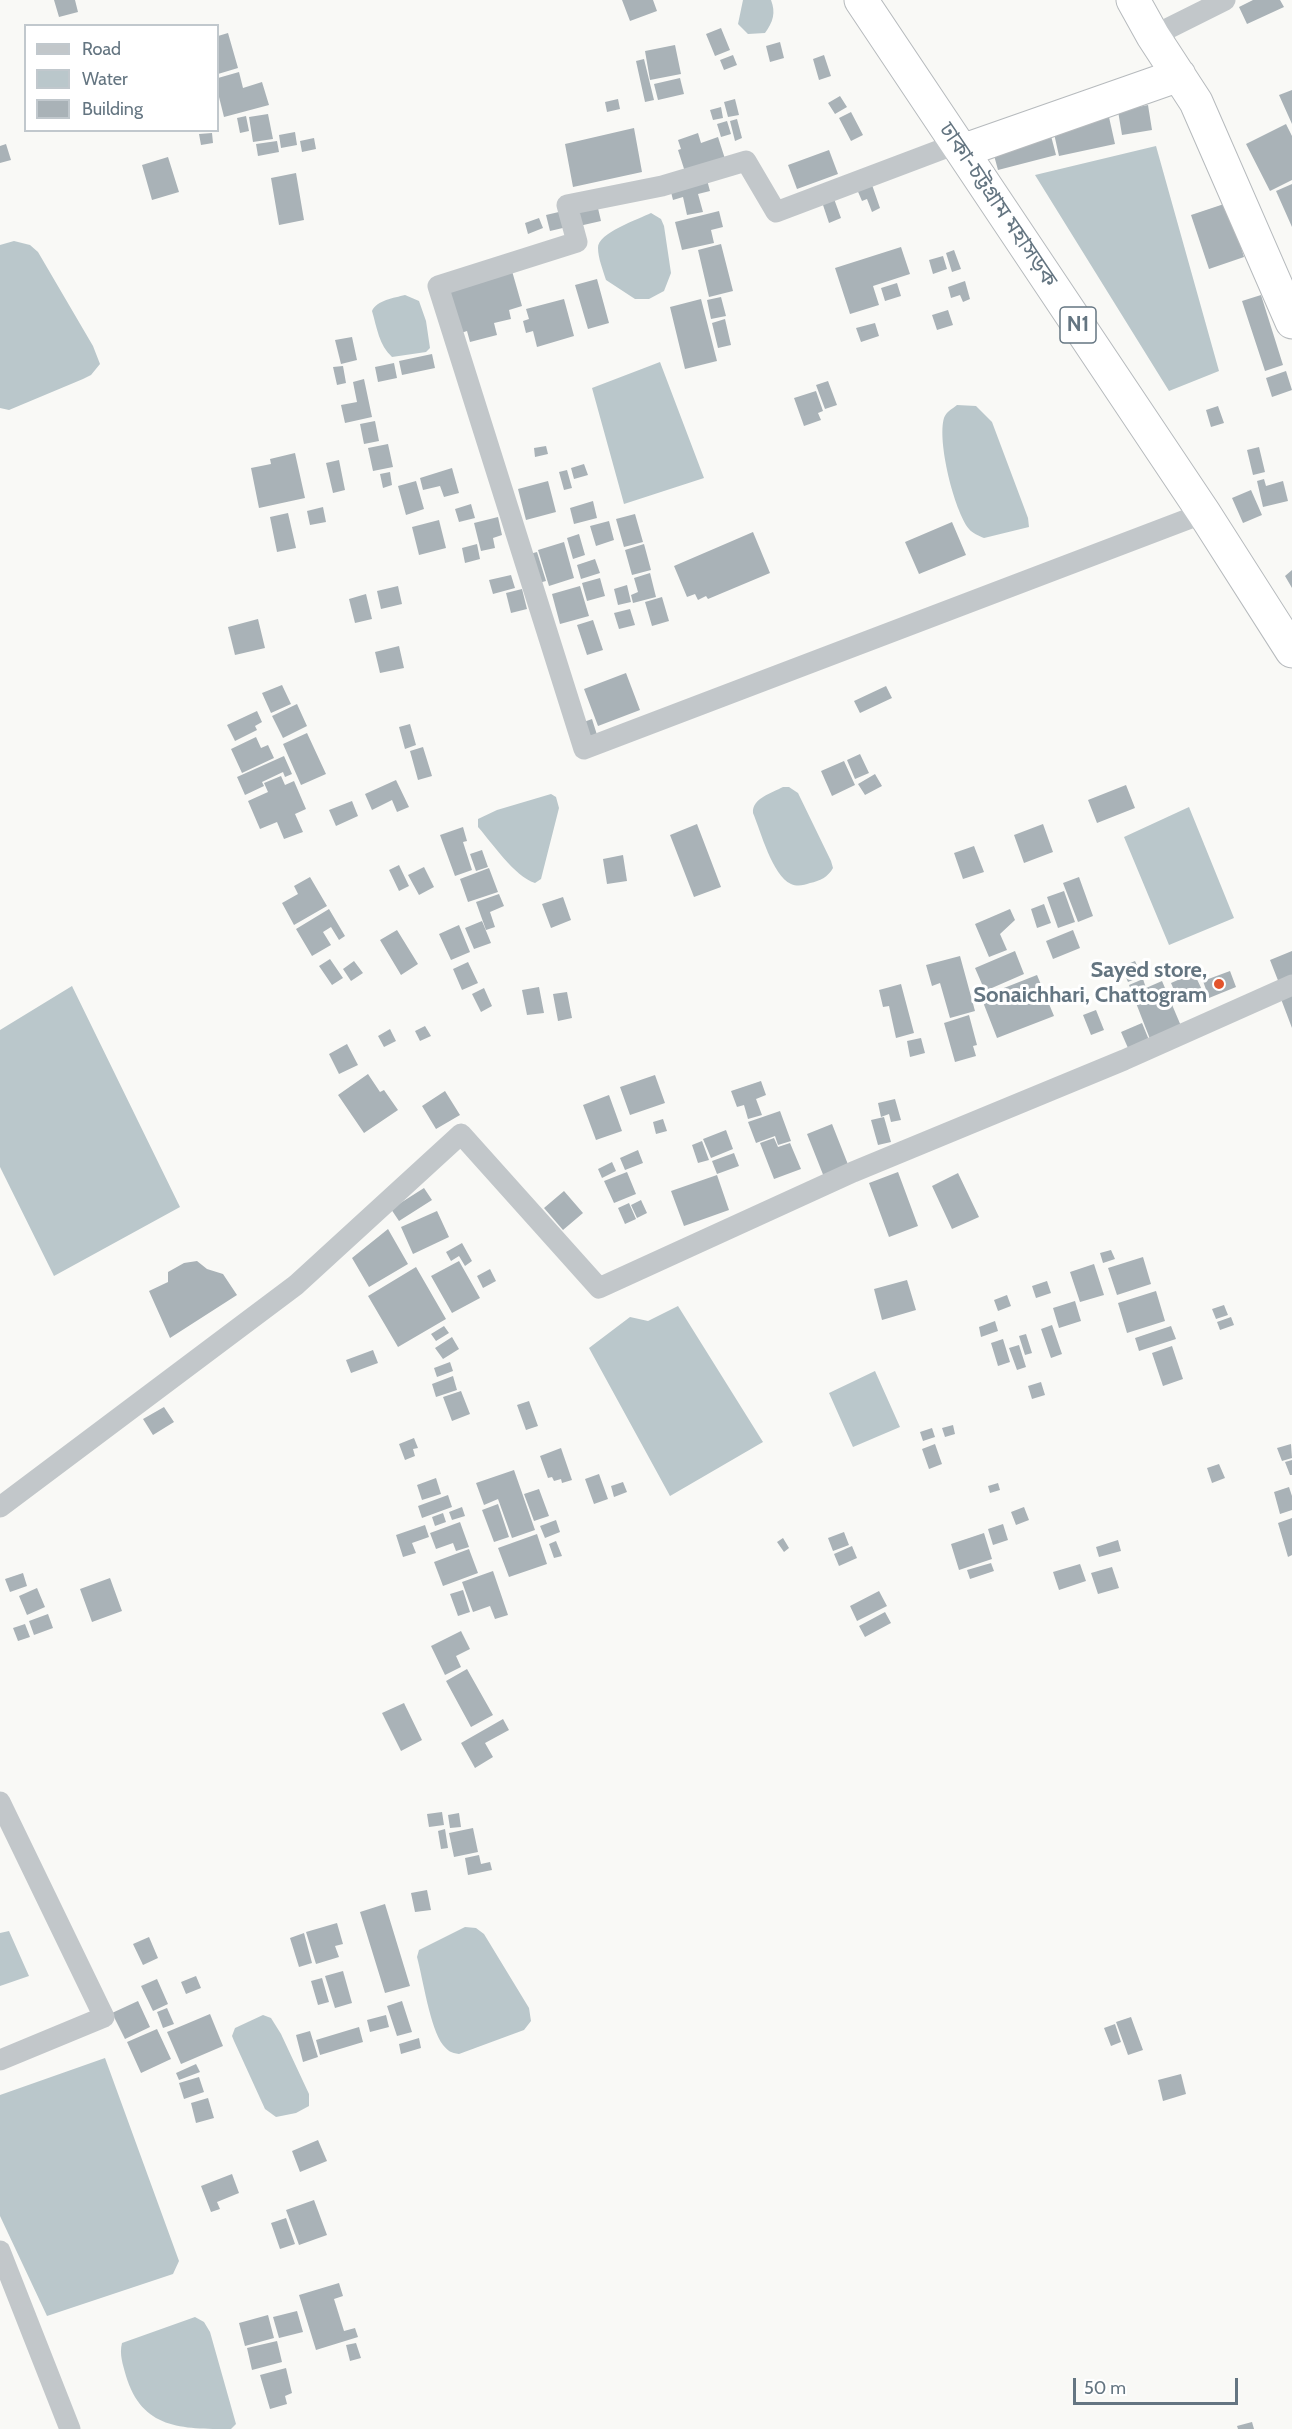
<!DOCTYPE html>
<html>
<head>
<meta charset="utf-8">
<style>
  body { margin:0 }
  #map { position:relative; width:1292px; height:2429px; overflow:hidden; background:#f9f9f6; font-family:Cabin,sans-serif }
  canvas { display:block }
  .legend { position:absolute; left:24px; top:24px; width:195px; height:108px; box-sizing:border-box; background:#fff; border:2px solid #c1c8cd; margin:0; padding:8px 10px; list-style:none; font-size:18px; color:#647581 }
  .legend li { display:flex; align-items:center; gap:12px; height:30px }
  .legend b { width:30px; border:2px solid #c1c8cd }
  .scale { position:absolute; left:1073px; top:2378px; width:165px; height:27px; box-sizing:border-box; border:3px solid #647581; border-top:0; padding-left:8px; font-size:18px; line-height:21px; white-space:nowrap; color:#647581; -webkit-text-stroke:4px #fff; paint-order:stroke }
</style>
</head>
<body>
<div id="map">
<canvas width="1292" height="2429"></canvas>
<ul class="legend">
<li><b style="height:8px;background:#c2c7ca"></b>Road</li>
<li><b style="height:16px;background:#bac7cb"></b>Water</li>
<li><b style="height:16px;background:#a9b2b7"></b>Building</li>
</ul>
<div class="scale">50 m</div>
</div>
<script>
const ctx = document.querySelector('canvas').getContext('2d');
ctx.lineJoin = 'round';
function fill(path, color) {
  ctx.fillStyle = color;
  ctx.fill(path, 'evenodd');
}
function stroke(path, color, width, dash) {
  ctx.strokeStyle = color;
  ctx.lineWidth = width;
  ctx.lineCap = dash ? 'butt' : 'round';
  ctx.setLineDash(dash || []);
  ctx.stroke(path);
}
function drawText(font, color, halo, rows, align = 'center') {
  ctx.font = font + ' Cabin,"Noto Sans Bengali",sans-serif';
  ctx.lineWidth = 6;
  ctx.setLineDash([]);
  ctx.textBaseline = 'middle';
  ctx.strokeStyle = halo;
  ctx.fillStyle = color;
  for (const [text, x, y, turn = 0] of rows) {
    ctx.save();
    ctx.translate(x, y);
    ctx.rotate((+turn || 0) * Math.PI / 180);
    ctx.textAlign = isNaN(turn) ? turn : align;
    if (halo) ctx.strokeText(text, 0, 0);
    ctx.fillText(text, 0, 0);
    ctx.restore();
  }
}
fill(new Path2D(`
  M743 0H771C776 13 773 22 765 33L748 34 738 24Z
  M1156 146 1219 371 1169 391 1035 175Z
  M651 213 661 219 664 226 671 273 664 291 649 299H635L606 280C603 270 598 258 598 248 597 233 639 219 651 213Z
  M14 241 30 245 38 252 93 346 100 364 91 375 83 379 9 410 0 408V245Z
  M405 295 419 301 426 321 430 348 426 352 392 357C379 345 377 328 372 311 377 300 394 298 405 295Z
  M660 362 704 478 624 504 592 388Z
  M957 405 976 406 992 422 1028 518 1029 527 984 538C979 536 972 533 969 529 954 510 937 441 944 418 946 412 952 409 957 405Z
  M783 787H789L798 793 831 861 833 868C828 877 820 881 810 883 804 885 798 887 791 884 772 875 761 832 753 813 752 798 772 793 783 787Z
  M551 794 556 797 559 808 541 879 535 883C514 876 493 844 478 827V819L497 810Z
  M1189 807 1234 918 1169 945 1124 837Z
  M72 986 180 1207 54 1276 0 1167V1030Z
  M678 1306 763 1442 670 1496 589 1348 630 1317 648 1321Z
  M875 1371 900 1427 853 1447 829 1393Z
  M465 1927 476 1928 484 1934 529 2008 531 2021 524 2030 459 2054C451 2053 448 2051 443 2045 430 2028 423 1979 417 1957L419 1950Z
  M9 1931 29 1976 0 1986V1933Z
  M263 2015 271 2018 281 2034 309 2094V2106L296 2113 276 2117 265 2109 234 2041 232 2036 235 2028Z
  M105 2058 179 2261 173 2274 47 2316 0 2216V2095Z
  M195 2317 204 2322 210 2332 236 2424 231 2429C181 2429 142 2429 126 2376 123 2365 119 2354 122 2343Z`), '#bac7cb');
fill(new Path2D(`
  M54 0H75L78 12 59 17Z
  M622 0H653L657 11 630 21Z
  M1253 0H1280L1284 7 1247 24 1239 7Z
  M721 28 730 50 715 56 706 34Z
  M228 33 238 68 218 74V36Z
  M780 42 784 58 770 62 766 46Z
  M675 45 681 74 650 80 645 51Z
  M733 55 737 65 724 70 720 60Z
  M824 55 831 76 819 80 813 59Z
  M644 59 654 100 645 102 636 61Z
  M239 72 243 88 262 82 269 105 224 117 218 93V78Z
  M680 78 684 94 658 100 654 84Z
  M1292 90V124L1279 95Z
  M840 96 847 107 835 114 828 103Z
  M618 99 620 109 607 112 605 102Z
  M735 99 739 115 728 117 724 102Z
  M1148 105 1152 130 1122 135 1118 111Z
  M721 107 723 118 713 120 710 110Z
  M851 112 863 135 851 141 839 118Z
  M268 114 273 139 253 142 249 117Z
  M246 116 249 131 240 133 237 118Z
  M1109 117 1115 144 1059 156 1053 129Z
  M737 119 742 138 735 141 730 121Z
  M727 121 731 134 721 137 717 124Z
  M1286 124 1292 136V180L1270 191 1246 144Z
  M634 128 642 172 573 187 565 144Z
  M295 132 297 145 281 148 279 135Z
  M1050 132 1056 155 998 170 992 148Z
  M212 133 213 143 201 145 199 134Z
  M698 133 701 143 718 137 726 162 686 175 678 150 681 149 678 140Z
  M314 138 316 149 302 152 300 141Z
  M277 141 279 152 258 156 256 144Z
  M6 144 11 160 0 163V146Z
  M829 150 838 174 797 189 788 165Z
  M168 157 179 192 152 200 142 165Z
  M296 173 304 220 279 225 271 178Z
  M707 180 710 191 698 194 703 212 687 215 683 197 673 200 670 188Z
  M871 182 880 208 872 212 867 199 862 201 856 187Z
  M1292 184V227L1276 191Z
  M833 196 841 218 829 223 821 199Z
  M1227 203 1244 257 1209 269 1191 215Z
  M597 204 601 221 579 226 575 210Z
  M563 211 567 227 550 231 546 215Z
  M719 211 723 227 711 230 714 243 682 250 675 222Z
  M539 218 543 228 528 234 525 223Z
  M721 244 733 291 709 297 698 250Z
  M901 247 910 274 873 286 879 305 850 314 835 268Z
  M954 250 961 269 952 272 946 253Z
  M943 256 947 269 933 274 929 260Z
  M512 271 522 306 509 310 511 319 494 323 497 335 470 342 467 331 458 334 445 290Z
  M597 279 609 323 588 329 575 285Z
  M965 281 970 299 963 302 960 295 951 298 948 287Z
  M897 283 901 296 885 301 881 288Z
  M1261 295 1283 365 1265 371 1242 301Z
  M721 297 726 316 711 319 707 300Z
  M564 299 574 336 537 347 533 331 526 333 523 321 529 319 526 309Z
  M701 299 717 361 685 369 670 307Z
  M948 310 953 325 937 330 932 315Z
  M725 319 731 345 718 348 712 323Z
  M875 323 879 336 861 342 856 328Z
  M352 337 357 360 341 364 335 340Z
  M432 354 435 368 402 375 399 361Z
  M394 363 397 378 378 382 375 367Z
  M343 366 346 383 337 385 333 367Z
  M1286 371 1292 390 1272 397 1266 378Z
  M364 379 372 417 345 423 341 405 357 402 353 382Z
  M828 381 837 405 825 409 816 385Z
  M816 391 823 411 818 413 821 420 804 426 794 398Z
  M1218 406 1224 423 1211 427 1206 410Z
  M375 421 379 441 364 444 360 424Z
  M388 444 393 467 373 471 368 448Z
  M546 446 548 454 535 457 534 448Z
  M1259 447 1265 472 1253 475 1247 450Z
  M295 453 305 498 259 508 251 468 271 464 270 459Z
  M339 460 345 490 333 493 326 463Z
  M584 464 588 475 574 479 571 468Z
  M452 468 459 493 444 497 440 486 423 490 420 478Z
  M567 470 572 488 564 490 559 472Z
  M390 472 392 485 383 488 380 474Z
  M1264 479 1266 486 1283 481 1288 501 1263 507 1257 481Z
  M416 481 424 509 406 515 398 486Z
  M548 481 556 512 526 520 518 489Z
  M1251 490 1262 515 1243 523 1232 498Z
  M593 501 597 518 574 524 570 508Z
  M471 504 475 518 459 522 455 509Z
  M323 507 326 522 310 525 307 511Z
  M288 513 296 548 277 552 270 517Z
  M635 514 643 542 624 547 616 519Z
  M498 517 502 535 493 538 495 548 481 551 474 523Z
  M439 520 446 548 419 555 412 527Z
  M609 521 614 540 596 546 590 526Z
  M952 522 966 555 919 574 905 542Z
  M753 532 770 573 708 599 706 596 698 600 695 594 687 597 674 566Z
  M579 534 585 555 573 559 567 538Z
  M564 542 574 578 549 586 538 550Z
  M477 544 480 559 465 563 462 548Z
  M644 544 651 570 632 575 625 550Z
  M537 552 546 581 535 584 526 555Z
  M595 559 600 573 581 579 577 565Z
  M1292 570V588L1285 576Z
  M650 573 656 597 633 603 631 595 638 592 634 578Z
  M511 575 515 588 493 594 489 580Z
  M600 578 605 596 587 601 582 583Z
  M627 585 631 602 618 605 614 589Z
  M398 586 402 604 381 609 377 591Z
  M580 586 589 616 560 624 552 594Z
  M522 589 527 609 511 613 506 593Z
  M366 594 372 619 355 623 349 599Z
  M662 597 669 621 652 626 645 602Z
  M630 609 635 625 619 629 614 613Z
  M258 619 265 648 235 655 228 627Z
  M593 620 603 650 587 655 577 625Z
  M399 646 404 668 380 673 375 652Z
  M626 673 640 710 598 726 584 689Z
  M282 685 291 704 271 713 262 693Z
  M886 686 892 698 860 713 854 701Z
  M297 704 307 726 283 738 272 716Z
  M257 711 262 722 255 726 257 730 235 741 227 725Z
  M592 719 598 738 587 742 581 723Z
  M410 724 416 745 405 749 399 727Z
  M307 733 326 774 301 785 283 744Z
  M256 737 261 748 268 745 274 758 242 773 231 749Z
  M423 747 432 776 418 780 410 751Z
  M860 754 869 773 855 779 847 760Z
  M284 756 292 774 285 777 283 772 262 782 264 786 245 795 237 777Z
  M844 761 855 785 832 796 821 771Z
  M875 774 882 786 865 795 858 784Z
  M281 776 285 785 294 781 306 809 295 814 303 832 284 839 277 822 260 829 248 801 268 792 264 783Z
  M396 780 409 807 397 812 392 800 372 810 365 794Z
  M1126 785 1135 808 1097 823 1088 800Z
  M352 801 358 816 336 826 329 810Z
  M697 824 721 887 694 897 670 835Z
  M1043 824 1053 852 1024 863 1014 835Z
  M463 827 467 841 463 842 472 870 455 876 440 835Z
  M974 846 984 872 963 879 954 853Z
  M482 850 488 867 476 871 470 854Z
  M623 855 627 881 607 884 603 859Z
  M399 865 409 886 399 891 389 870Z
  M424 867 434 887 419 895 408 875Z
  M489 868 498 892 468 902 460 879Z
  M310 877 327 906 294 925 282 903 298 894 294 886Z
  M1079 877 1093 916 1078 922 1063 883Z
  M1064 891 1075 922 1058 928 1047 897Z
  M499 894 504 906 490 912 495 927 486 930 476 902Z
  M563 897 571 920 551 928 542 904Z
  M1044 904 1051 923 1037 928 1031 909Z
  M329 909 345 936 339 940 331 927 323 932 331 945 312 956 296 929Z
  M1010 909 1015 920 1000 934 1007 950 989 957 975 924Z
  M482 921 491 943 474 949 465 928Z
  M459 925 470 952 451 960 439 934Z
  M397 930 418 964 401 975 380 940Z
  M1073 930 1080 948 1053 959 1046 941Z
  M1015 951 1024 974 985 991 975 968Z
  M1292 951V978L1279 983 1270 960Z
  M960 956 975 1011 950 1018 940 983 932 986 926 965Z
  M330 959 343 978 332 985 319 966Z
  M354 961 363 973 351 981 343 969Z
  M1135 961 1142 976 1128 982 1121 967Z
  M468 962 478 983 462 990 453 969Z
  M1230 971 1236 987 1209 998 1203 981Z
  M1194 973 1204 994 1180 1004 1171 983Z
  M1037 975 1054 1016 997 1038 981 997Z
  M1143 979 1146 988 1162 981 1181 1026 1150 1039 1129 985Z
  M901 984 914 1033 896 1038 889 1006 883 1007 879 990Z
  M539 987 544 1013 527 1015 522 990Z
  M484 988 492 1006 481 1012 472 994Z
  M567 992 572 1018 558 1021 553 994Z
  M1292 995V1028L1281 999Z
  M1096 1010 1104 1030 1091 1035 1083 1015Z
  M969 1015 977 1045 973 1046 976 1056 955 1062 944 1023Z
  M1142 1023 1149 1040 1128 1048 1121 1032Z
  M425 1026 431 1036 420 1041 415 1031Z
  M390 1029 396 1041 384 1047 378 1036Z
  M921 1038 925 1053 910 1057 907 1041Z
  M347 1044 358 1065 339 1074 329 1054Z
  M368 1074 380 1092 384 1090 398 1110 364 1133 338 1095Z
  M655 1075 665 1103 630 1115 620 1087Z
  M761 1081 766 1095 756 1099 762 1115 748 1119 744 1105 737 1107 731 1091Z
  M445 1091 460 1115 436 1129 422 1106Z
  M609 1095 622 1131 596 1140 583 1105Z
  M895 1099 901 1120 891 1122 889 1114 881 1117 878 1103Z
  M780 1111 791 1141 778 1145 775 1136 756 1143 748 1122Z
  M884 1117 891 1142 878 1145 871 1120Z
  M663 1119 667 1131 656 1134 653 1122Z
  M832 1124 849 1167 824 1177 807 1134Z
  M726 1130 733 1149 711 1158 703 1139Z
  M774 1138 778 1147 790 1143 801 1169 774 1179 760 1143Z
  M702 1141 709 1160 698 1163 692 1145Z
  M638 1150 643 1163 625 1170 620 1158Z
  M734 1153 739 1166 717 1174 712 1161Z
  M612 1162 616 1171 602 1178 598 1169Z
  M627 1172 636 1194 614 1203 604 1181Z
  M898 1172 918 1226 889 1237 869 1183Z
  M958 1173 979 1217 952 1229 932 1186Z
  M717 1175 729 1210 684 1226 671 1191Z
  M424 1188 432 1200 399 1221 391 1209Z
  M564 1191 583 1213 563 1230 544 1208Z
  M641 1200 647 1213 637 1218 631 1205Z
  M629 1203 636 1219 625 1224 618 1208Z
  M437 1211 449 1237 413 1254 401 1227Z
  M388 1229 408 1264 369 1287 352 1258Z
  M462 1243 472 1261 465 1266 459 1256 451 1261 446 1252Z
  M1111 1250 1115 1259 1103 1263 1100 1253Z
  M1143 1257 1151 1284 1117 1295 1108 1268Z
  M197 1261 207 1269 223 1274 237 1295 170 1338 149 1291 168 1282V1272L184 1263Z
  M459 1261 480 1298 452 1313 431 1276Z
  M1094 1264 1104 1295 1080 1302 1070 1272Z
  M416 1267 446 1319 398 1347 368 1296Z
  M490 1269 496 1281 483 1288 477 1276Z
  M907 1280 916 1310 882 1320 874 1289Z
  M1047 1281 1051 1293 1036 1298 1032 1286Z
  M1156 1291 1165 1321 1127 1333 1118 1303Z
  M1007 1295 1011 1306 998 1311 994 1300Z
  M1075 1301 1081 1321 1059 1328 1053 1308Z
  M1224 1305 1228 1315 1216 1319 1212 1309Z
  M1231 1317 1234 1325 1220 1330 1217 1322Z
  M995 1321 998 1331 981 1337 979 1327Z
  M1052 1325 1062 1354 1051 1358 1041 1329Z
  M444 1326 449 1333 436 1341 431 1334Z
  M1171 1326 1176 1339 1139 1351 1135 1338Z
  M1026 1334 1032 1353 1025 1355 1019 1336Z
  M452 1337 459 1349 443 1359 435 1348Z
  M1003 1339 1010 1362 998 1366 991 1343Z
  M1019 1345 1026 1367 1017 1370 1009 1348Z
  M1172 1346 1183 1379 1163 1386 1152 1353Z
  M373 1350 378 1363 351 1373 346 1360Z
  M450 1362 453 1371 437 1377 434 1368Z
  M453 1376 457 1390 436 1397 432 1384Z
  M1041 1382 1045 1395 1032 1399 1028 1386Z
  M461 1391 470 1414 452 1421 443 1397Z
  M529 1401 538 1426 526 1430 517 1405Z
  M164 1407 174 1422 153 1435 143 1419Z
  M953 1425 955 1434 945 1437 942 1428Z
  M932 1428 935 1437 923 1441 920 1432Z
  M414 1438 418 1448 413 1449 415 1456 405 1460 399 1444Z
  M935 1444 942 1464 929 1469 922 1449Z
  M1291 1444 1292 1458 1282 1461 1277 1448Z
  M561 1448 572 1480 562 1483 561 1479 554 1481 552 1477 548 1478 540 1456Z
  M1292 1460V1475H1290L1285 1462Z
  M1219 1464 1225 1478 1212 1483 1207 1468Z
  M514 1470 535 1530 512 1538 498 1499 484 1505 476 1483Z
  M599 1474 608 1499 594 1504 585 1479Z
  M436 1478 441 1494 422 1500 417 1485Z
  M623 1482 627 1492 614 1497 611 1486Z
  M998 1483 1000 1490 990 1493 988 1486Z
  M1289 1487 1292 1496V1510L1280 1514 1274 1492Z
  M539 1489 549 1516 534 1521 524 1494Z
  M448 1495 452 1507 422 1518 418 1506Z
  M498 1504 509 1537 494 1542 482 1510Z
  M462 1507 465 1516 452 1520 449 1512Z
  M1024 1507 1029 1520 1016 1525 1011 1512Z
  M443 1513 446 1522 435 1526 432 1517Z
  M1292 1518V1555L1288 1557 1278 1523Z
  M556 1520 560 1532 545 1538 540 1526Z
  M460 1522 469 1547 456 1551 453 1543 436 1549 430 1533Z
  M1003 1524 1008 1540 993 1545 988 1529Z
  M425 1525 429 1537 412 1543 416 1553 403 1557 396 1535Z
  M844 1532 849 1545 833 1551 828 1538Z
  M984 1533 992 1559 959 1570 951 1544Z
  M537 1534 547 1564 509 1577 498 1548Z
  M783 1538 789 1548 784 1552 777 1542Z
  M1118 1540 1121 1551 1099 1557 1096 1547Z
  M556 1541 562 1556 554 1558 549 1544Z
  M852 1546 857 1558 839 1566 834 1554Z
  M469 1549 478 1573 443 1586 434 1562Z
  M991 1563 994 1571 970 1579 967 1570Z
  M1080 1564 1086 1581 1059 1590 1053 1572Z
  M1112 1567 1119 1588 1098 1594 1091 1573Z
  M493 1571 508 1615 495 1619 490 1606 473 1612 462 1582Z
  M23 1573 27 1586 10 1592 5 1579Z
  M110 1578 122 1611 92 1622 80 1589Z
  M37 1588 45 1607 27 1615 19 1596Z
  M463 1590 470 1612 458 1616 450 1594Z
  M879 1591 887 1606 857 1621 850 1606Z
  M885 1612 891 1623 865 1637 859 1626Z
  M48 1614 53 1628 34 1635 29 1621Z
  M25 1624 30 1637 18 1641 13 1628Z
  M461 1631 470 1649 456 1656 461 1667 445 1675 431 1646Z
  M467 1669 493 1715 471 1727 446 1681Z
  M404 1703 422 1740 401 1751 382 1713Z
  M503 1719 509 1730 485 1743 493 1757 475 1768 461 1743Z
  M442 1812 444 1825 429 1827 427 1814Z
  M459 1813 461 1827 450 1828 448 1815Z
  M473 1828 478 1852 454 1857 449 1833Z
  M445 1829 448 1848 441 1849 438 1831Z
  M479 1855 481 1864 490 1862 492 1870 468 1875 465 1858Z
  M427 1890 431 1910 415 1912 411 1893Z
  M385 1904 410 1986 385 1993 360 1912Z
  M337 1923 343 1944 335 1946 339 1957 316 1964 306 1932Z
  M304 1933 312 1963 299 1967 290 1938Z
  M149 1937 158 1958 143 1965 133 1944Z
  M343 1971 352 2003 335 2008 325 1976Z
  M196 1976 201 1988 186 1994 181 1982Z
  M322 1978 329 2002 318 2005 311 1981Z
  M157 1979 168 2004 153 2011 141 1986Z
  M138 2001 150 2027 125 2039 112 2013Z
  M402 2001 412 2032 397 2036 387 2006Z
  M167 2008 174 2024 163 2028 157 2012Z
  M210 2014 223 2046 181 2064 167 2032Z
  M386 2015 389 2027 370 2032 367 2020Z
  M1131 2017 1143 2050 1128 2055 1116 2022Z
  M1115 2024 1121 2042 1111 2046 1104 2028Z
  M359 2027 363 2042 320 2055 316 2040Z
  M157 2029 171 2059 141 2073 127 2042Z
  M310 2031 318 2057 303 2062 296 2035Z
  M419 2038 421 2048 401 2054 399 2044Z
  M196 2064 200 2072 179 2080 176 2073Z
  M1181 2074 1186 2094 1163 2101 1158 2080Z
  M199 2077 204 2092 184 2099 179 2083Z
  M208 2098 214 2118 196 2123 191 2103Z
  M318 2140 327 2161 300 2172 292 2151Z
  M232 2174 239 2193 217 2202 220 2209 211 2212 201 2186Z
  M314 2200 327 2235 299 2245 286 2210Z
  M286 2218 295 2244 280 2249 271 2223Z
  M339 2283 343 2296 334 2299 344 2331 355 2328 358 2337 316 2350 299 2295Z
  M297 2311 303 2332 279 2338 273 2317Z
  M268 2315 274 2338 245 2346 239 2323Z
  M277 2341 282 2362 252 2370 247 2348Z
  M356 2343 361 2358 350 2361 346 2345Z
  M286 2368 292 2393 285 2396 287 2404 270 2409 260 2375Z
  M1252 2422 1254 2429H1238L1237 2426Z`), '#a9b2b7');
const highway = new Path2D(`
  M861 0 1204 513 1292 651
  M1133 0 1153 36 1196 102 1292 322
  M962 151 1179 75`);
stroke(highway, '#b6babd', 35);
stroke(new Path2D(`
  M1153 36 1225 0
  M956 144 776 212 746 161 662 186 567 205 577 242 438 286 584 749 1204 513
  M0 1507 296 1285 461 1134 599 1288 853 1172 1124 1060 1292 985
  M0 1802 104 2017 0 2060
  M0 2251 70 2429`), '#c2c7ca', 21);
stroke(highway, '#fff', 33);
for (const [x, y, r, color] of [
  [1219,984,6,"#e3542c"]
]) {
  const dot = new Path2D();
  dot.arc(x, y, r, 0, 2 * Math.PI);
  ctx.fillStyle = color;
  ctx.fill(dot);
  stroke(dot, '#fff', 2);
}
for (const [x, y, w] of [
  [1078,325,36]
]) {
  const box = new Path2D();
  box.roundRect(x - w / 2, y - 18, w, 36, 4.5);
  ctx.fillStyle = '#fff';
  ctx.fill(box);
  stroke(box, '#647581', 1.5);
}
drawText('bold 21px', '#647581', null, [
  ["N1",1078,325]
]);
drawText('22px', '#647581', '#fff', [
  ["ঢাকা-চট্টগ্রাম মহাসড়ক",998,205,56]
]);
drawText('bold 22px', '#647581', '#fff', [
  ["Sayed store,",1207,971],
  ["Sonaichhari, Chattogram",1207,996]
], 'right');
</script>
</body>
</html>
